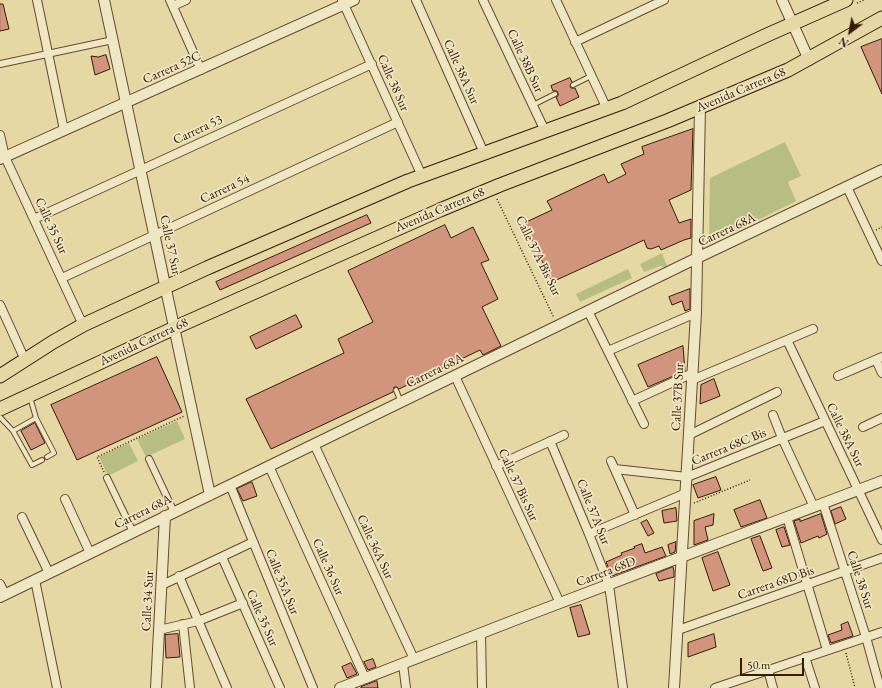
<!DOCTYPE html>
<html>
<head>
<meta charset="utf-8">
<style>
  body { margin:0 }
  #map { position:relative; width:882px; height:688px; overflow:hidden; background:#e6d8a5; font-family:"EB Garamond",serif }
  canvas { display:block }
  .north { position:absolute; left:830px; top:12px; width:40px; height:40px; -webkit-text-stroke:3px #efe6c4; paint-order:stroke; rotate:212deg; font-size:11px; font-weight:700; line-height:16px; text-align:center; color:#371a08 }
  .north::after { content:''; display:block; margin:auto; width:14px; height:18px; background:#371a08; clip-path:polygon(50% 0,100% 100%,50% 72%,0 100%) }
  .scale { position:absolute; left:740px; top:658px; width:64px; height:18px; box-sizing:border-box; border:2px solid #371a08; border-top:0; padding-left:5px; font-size:12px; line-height:14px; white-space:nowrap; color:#371a08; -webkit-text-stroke:3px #efe6c4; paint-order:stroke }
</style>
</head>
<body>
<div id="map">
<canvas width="882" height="688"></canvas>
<div class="north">N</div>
<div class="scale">50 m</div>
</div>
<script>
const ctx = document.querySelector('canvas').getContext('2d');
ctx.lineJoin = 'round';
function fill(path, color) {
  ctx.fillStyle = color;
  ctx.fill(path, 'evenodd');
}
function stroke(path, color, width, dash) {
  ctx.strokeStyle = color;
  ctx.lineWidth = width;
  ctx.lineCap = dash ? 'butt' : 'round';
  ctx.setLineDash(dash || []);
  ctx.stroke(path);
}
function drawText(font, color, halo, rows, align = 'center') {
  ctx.font = font + ' "EB Garamond",serif';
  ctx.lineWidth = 3.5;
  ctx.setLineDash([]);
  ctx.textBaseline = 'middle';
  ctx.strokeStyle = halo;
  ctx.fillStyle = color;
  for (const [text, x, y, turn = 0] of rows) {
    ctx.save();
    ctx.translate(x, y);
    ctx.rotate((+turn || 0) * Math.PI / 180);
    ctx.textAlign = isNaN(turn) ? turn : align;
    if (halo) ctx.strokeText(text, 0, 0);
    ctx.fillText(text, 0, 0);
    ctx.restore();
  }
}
fill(new Path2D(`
  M785 142 801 176 788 182 796 201 720 239 709 236 710 178Z
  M662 253 668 268 660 266 644 272 640 264Z
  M628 269 632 278 580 302 576 294Z
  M177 421 185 439 146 457 137 439Z
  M129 443 138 461 108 476 99 457Z`), '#b8be83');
const building = new Path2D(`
  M0 4H3L9 29 0 31Z
  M882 39V94L861 47Z
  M106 55 110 69 95 75 91 56 98 57Z
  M570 78 572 82 570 86 571 88H575L579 97 560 106 556 97 558 96V93L557 91H553L551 86Z
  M693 129 691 190 669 200 679 223 691 219V238L684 240 661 250 659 246 651 249 647 248 644 240 552 282 524 223 552 210 547 201 604 174 608 183 626 174 621 164 644 154 642 147Z
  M367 215 371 223 220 290 216 282Z
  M445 225 451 238 473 227 489 260 481 263 498 299 482 307 501 346 483 355 480 350 399 389 397 387H394L393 392 271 449 246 399 344 353 338 339 373 322 348 271Z
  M690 289V309L685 311 682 301 672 305 669 297Z
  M296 315 302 327 256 349 250 337Z
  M683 346 685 371 648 387 638 365Z
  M157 357 182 412 77 460 51 405Z
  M714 379 720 396 700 404 701 385Z
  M35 423 45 443 31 450 21 431Z
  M716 477 721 490 698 498 693 485Z
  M252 482 257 496 243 501 237 489Z
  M760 500 767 518 741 527 734 510Z
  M841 507 846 519 835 524 831 511Z
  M676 508 677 521 664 523 662 511Z
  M714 514 713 525 705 527 708 540 694 545V521Z
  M821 514 827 534 819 538 818 536 801 543 794 521 800 519V521Z
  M647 520 654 533 648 536 641 523Z
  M784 527 790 545 782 547 776 530Z
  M760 536 772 568 763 571 751 539Z
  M676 542 675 552 670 554 668 545Z
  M642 544 645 553 662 547 666 556 612 576 606 562 622 555 621 553 635 548 634 547Z
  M718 552 730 585 713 591 702 558Z
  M673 567 674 571V577L659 581 656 574Z
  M581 605 590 634 578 637 570 608Z
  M848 622 853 636 831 643 828 635 842 630 841 625Z
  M178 634 180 657 166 658 165 635Z
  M714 634 716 647 688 657V643Z
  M373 659 376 667 368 670 364 662Z
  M351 663 357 674 347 678 342 667Z
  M377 681 378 688H361V687Z`);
fill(building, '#d0957c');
stroke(building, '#371a08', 1);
const service = new Path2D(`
  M573 85 591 76
  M533 105 555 94
  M396 390 401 402
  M30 397 36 418 54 453 47 457
  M0 417 13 431 32 465 42 460
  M13 431 36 418`);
const pedestrian = new Path2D(`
  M0 64 113 40
  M149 459 174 512
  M107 478 133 532`);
const minor = new Path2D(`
  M37 0 64 130
  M170 0 201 70
  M342 0 422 176
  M416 0 484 153
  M483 0 545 131
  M556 0 607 109
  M173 6 186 0
  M575 42 664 0
  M0 135 5 157 83 325
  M847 187 882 261
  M34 219 372 64
  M62 278 398 122
  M0 305 25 360
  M588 311 644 424
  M787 340 882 540
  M608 351 696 313
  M876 360 882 373
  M455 376 560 603
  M838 376 882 357
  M692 380 813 329
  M632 401 693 373
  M773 415 782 438 814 507
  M863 427 882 418
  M689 435 777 392
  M550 441 589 534 609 585 623 688
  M314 444 414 659
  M611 461 635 515
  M269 466 365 678
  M496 466 564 435
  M615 469 687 477 825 421
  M230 485 313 688
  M65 499 90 553
  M823 503 866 637 880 688
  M22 517 49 573
  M787 517 827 650
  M589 534 686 493
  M222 557 280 688
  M179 576 227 688
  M35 580 57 688
  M0 584 5 594
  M162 585 253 542
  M183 624 190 688
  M159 630 198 621 243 603
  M678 630 882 558
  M481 633 482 688
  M805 657 815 688
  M403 664 406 688
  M768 670 773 688
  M715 688 882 632`);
const tertiary = new Path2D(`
  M104 0 210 495
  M782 0 809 60
  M0 159 354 0
  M0 597 697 258 882 170
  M156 688 165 516
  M340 688 515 620 882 481
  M674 688 696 313 700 107`);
const primary = new Path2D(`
  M0 376 53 342 83 325 207 268 408 181 622 103 767 35 846 0
  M0 409 183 324 440 210 500 185 667 121 788 70 882 18`);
stroke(service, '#634a2f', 6);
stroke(pedestrian, '#634a2f', 8);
stroke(minor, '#634a2f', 10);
stroke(tertiary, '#634a2f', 12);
stroke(primary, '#371a08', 15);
stroke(new Path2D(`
  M857 3 864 0
  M497 199 554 318
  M876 230 882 227
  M104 472 97 457 184 416
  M694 503 750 480
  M846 653 855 688`), '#371a08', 1.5, [1, 2]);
stroke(service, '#efe6c4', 4);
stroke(pedestrian, '#efe6c4', 6);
stroke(minor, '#efe6c4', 8);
stroke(tertiary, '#efe6c4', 10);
stroke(primary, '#e6d8a5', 13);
drawText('13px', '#371a08', '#efe6c4', [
  ["Calle 38B Sur",525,61,65],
  ["Carrera 52C",172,68,-24],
  ["Calle 38A Sur",461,72,66],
  ["Calle 38 Sur",393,83,66],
  ["Avenida Carrera 68",741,90,-23],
  ["Carrera 53",198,130,-25],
  ["Carrera 54",225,189,-25],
  ["Avenida Carrera 68",440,210,-23],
  ["Calle 35 Sur",51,226,65],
  ["Carrera 68A",727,230,-25],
  ["Calle 37 Sur",170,245,78],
  ["Calle 37A Bis Sur",538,256,64],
  ["Avenida Carrera 68",144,342,-25],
  ["Carrera 68A",435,371,-26],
  ["Calle 37B Sur",678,397,-87],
  ["Calle 38A Sur",845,435,64],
  ["Carrera 68C Bis",729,447,-22],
  ["Calle 37 Bis Sur",518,485,65],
  ["Carrera 68A",143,512,-26],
  ["Calle 37A Sur",593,512,68],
  ["Calle 36A Sur",375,547,65],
  ["Calle 36 Sur",328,567,66],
  ["Carrera 68D",606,572,-21],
  ["Calle 38 Sur",860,580,72],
  ["Calle 35A Sur",282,582,68],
  ["Carrera 68D Bis",776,583,-19],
  ["Calle 34 Sur",148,601,-87],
  ["Calle 35 Sur",262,618,66]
]);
</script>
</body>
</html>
